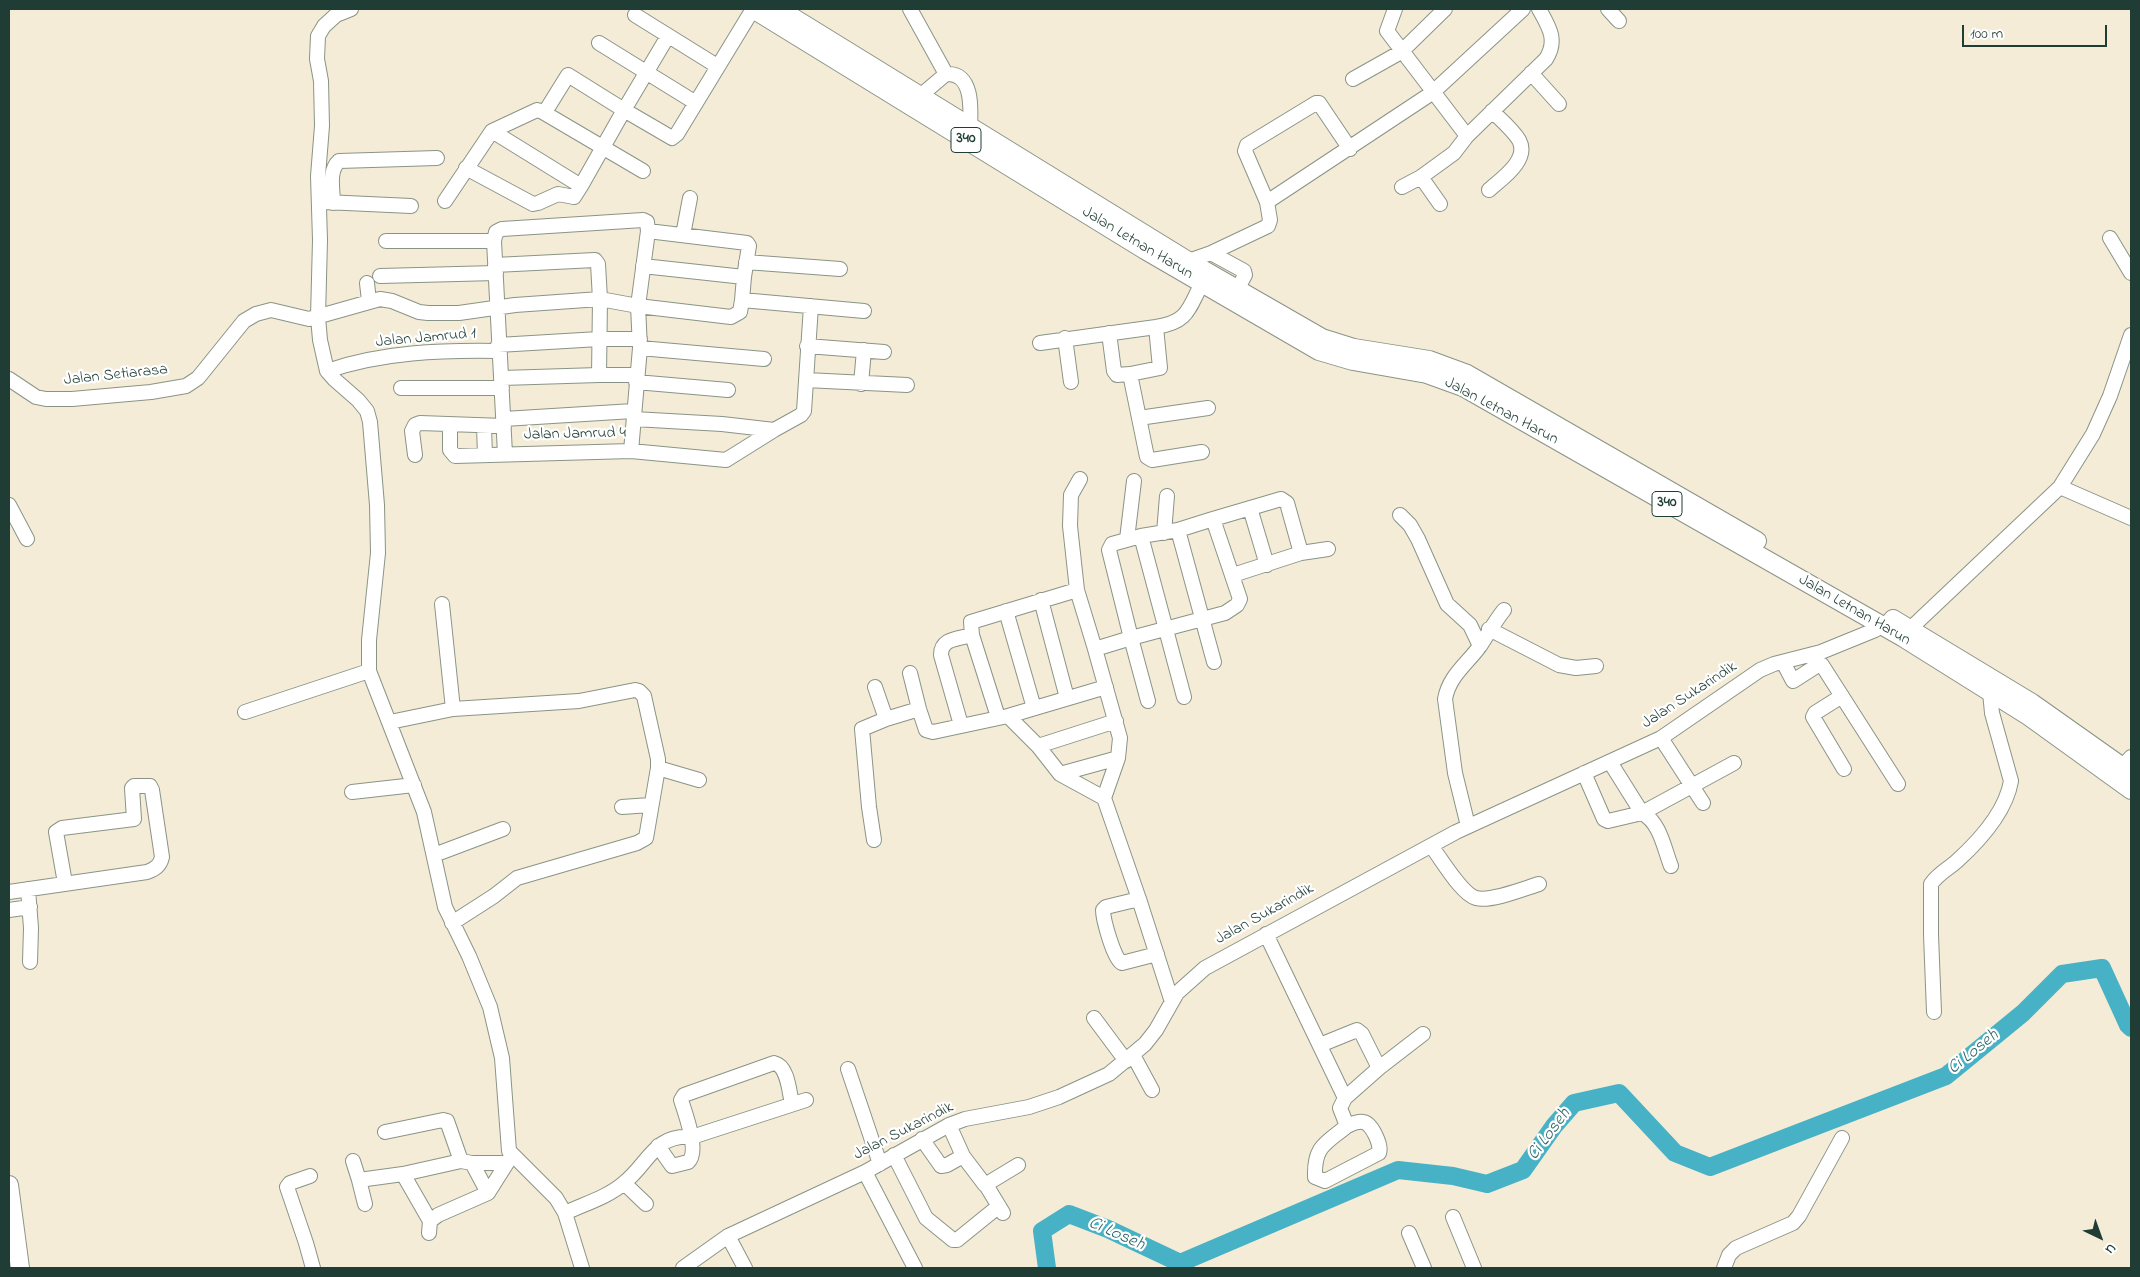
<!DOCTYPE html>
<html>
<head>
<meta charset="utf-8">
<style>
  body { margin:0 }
  #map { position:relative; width:2140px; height:1277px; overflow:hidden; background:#f4ecd7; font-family:"Indie Flower",sans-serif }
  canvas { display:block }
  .frame { position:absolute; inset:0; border:10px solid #1f3d34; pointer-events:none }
  .north { position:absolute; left:2075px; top:1212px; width:50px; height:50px; -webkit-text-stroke:4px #fff; paint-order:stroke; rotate:138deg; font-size:14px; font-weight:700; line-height:20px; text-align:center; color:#1f3d34 }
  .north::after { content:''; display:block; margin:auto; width:18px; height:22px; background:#1f3d34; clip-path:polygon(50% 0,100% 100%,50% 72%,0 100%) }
  .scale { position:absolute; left:1962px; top:25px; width:145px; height:22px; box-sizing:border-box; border:2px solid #1f3d34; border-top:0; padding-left:6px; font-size:15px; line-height:18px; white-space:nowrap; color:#1f3d34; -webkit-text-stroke:4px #fff; paint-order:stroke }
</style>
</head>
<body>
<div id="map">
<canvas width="2140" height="1277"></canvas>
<div class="frame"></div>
<div class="north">U</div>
<div class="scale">100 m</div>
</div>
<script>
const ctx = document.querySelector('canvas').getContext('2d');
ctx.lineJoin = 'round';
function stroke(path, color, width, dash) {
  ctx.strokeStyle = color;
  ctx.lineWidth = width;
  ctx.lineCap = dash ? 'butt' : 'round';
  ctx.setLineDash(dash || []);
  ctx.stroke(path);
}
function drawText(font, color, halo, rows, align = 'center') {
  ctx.font = font + ' "Indie Flower",sans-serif';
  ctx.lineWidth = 4.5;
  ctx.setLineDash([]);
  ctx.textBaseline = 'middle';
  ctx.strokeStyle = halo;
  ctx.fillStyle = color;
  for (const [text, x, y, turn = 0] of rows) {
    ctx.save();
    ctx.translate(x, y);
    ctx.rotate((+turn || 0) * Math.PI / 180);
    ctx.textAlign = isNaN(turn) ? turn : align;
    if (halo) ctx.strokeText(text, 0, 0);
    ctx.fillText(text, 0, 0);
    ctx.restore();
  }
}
stroke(new Path2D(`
  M1047 1268 1042 1231 1069 1214 1108 1229 1180 1263 1398 1170 1453 1176 1487 1184 1523 1170 1554 1126 1574 1103 1619 1093 1675 1153 1710 1167 1946 1076 2023 1013 2062 974 2102 968 2128 1025 2131 1028`), '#47b1c6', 18);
const minor = new Path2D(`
  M351 9 336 15 324 26 318 36 317 59 321 81 322 126 318 176 320 240 318 317 320 340 327 371 334 379 358 400 367 411 370 422 377 505 378 553 369 640V671L424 812 445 907 469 956 490 1007 502 1058 509 1151 556 1198 565 1213 582 1268
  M910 9 946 74
  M1395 9 1387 31 1467 136
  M1608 9 1619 21
  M635 15 717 66
  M599 43 696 103
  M1531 73 1559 104
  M1353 79 1401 52 1445 9
  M920 96 946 74C973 72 971 108 970 127
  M545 112 568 75 624 110 668 36
  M492 131 537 110 541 111 643 171
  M466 168 533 204 538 203 558 194 574 197 581 186
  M1421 177 1440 204
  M1402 187 1421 177 1454 153 1467 136 1546 59C1558 40 1549 27 1539 9
  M1489 190C1501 179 1530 160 1519 140 1513 130 1501 120 1492 111
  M445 201 492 131 581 186 624 110 672 138 677 134 753 9
  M325 202 411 206
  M1267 202 1245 151 1247 145 1316 103H1319L1350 149
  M333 203C333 190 328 171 339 161L437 158
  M648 231 747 243 749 246 744 277
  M683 235 690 198
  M2110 238 2131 273
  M386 241H494
  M1211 253 1244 271 1245 275 1238 288
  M746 262 840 269
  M495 265 595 260 598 264 600 299 599 375H636
  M1184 265 1188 261 1211 253 1268 226 1270 220 1267 202 1432 93 1523 9
  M643 266 744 277 742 300
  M380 276 496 273
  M367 283 369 301
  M1202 283C1188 310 1188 322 1156 327L1160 368 1130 374 1147 457 1152 460 1202 452
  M1109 333 1114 371 1117 375 1130 374
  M1065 338 1071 382
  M1040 343 1156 327
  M498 345 599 339H640
  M807 346 884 352
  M640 348 764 359
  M327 371C381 352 442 350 499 351
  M502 378 599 375
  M9 379 36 397 46 399H72L151 392 186 386 198 378 244 321 256 314 271 310 309 319 380 299 392 301 419 312 428 313H459L515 305 600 299 638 306 731 317 740 312 742 300 864 311
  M806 380 907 385
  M636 382 728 390
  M861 384 864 350
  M401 388H502
  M1139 418 1208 408
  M504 419 633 411
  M450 425V450L455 456 631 451 726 460 774 430 722 424 634 419
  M484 427 485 455
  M774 430 801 415 804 411 811 306
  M505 454C502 383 497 312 494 241L496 232 502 229 643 220 647 222 648 231 638 306 640 348 631 451
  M415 455 412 431 415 425 420 423 504 426
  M1080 479 1071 495 1070 526 1077 590 1095 649
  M2060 487 2131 518
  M9 505 27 539
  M1250 508 1267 565
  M1400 515 1410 525 1418 539 1447 604 1470 625 1480 646
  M1213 519 1281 499 1287 503 1301 553 1233 575
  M1164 533 1167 496
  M1141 536 1184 697
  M1127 539 1134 481
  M1301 553 1328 549
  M1041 600 1067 698
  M442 604 453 709
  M1006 611 1034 708
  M1489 629 1559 665 1576 668 1596 666
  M1905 636 1911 628 2060 487 2093 434 2110 396 2131 335
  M1783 662 1793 681 1818 665H1822L1898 784
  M910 673 919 709 926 730 933 732 1008 716 1038 746 1060 774 1104 798
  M875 687 886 719
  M1842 696 1815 713 1813 717 1844 769
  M1148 701 1131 638 1225 613 1237 605 1240 599 1213 519 1178 530
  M245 712 369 671
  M1008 716 1106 687
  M998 717 972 635 971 622 1077 590
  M390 722 453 709 579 701 635 690 639 691 644 696 658 759V768L646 838 637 843 517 878 494 896 452 923
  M961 725 941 655C941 638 958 639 972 635
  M1661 738 1703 803
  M1038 746 1116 721
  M1610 762 1642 813C1660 822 1664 848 1671 866
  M2122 767 2131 757
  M658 768 699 780
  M1584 773 1604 819 1608 821 1642 813 1734 763
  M1060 774 1118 758
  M352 792 414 785
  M622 807 650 805
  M1468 826 1455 773 1445 699C1449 676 1467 664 1480 646 1488 634 1495 621 1504 610
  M874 840 869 807 862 729 886 719 919 709
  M1431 846C1441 858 1461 894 1476 898 1491 902 1523 889 1539 884
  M434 855 503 829
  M28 889 31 928 30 962
  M9 892 147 872C155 869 160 866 162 857L152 790 150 786H134L132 788 134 819 62 828 56 832 65 883
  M1139 899 1106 907 1103 910C1103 919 1114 960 1122 963L1157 954
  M9 910 30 907
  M1266 934 1345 1098 1379 1068 1423 1034
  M1172 1002 1139 899 1104 798 1118 758 1120 738 1095 649 1131 638 1109 550 1112 544 1141 536 1178 530 1214 662
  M1934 1012 1931 935V884C1938 874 1948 869 1957 861 1979 841 2006 811 2011 781L1992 713 1990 692
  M1094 1018 1126 1061
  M1320 1045 1357 1030 1362 1034 1379 1068
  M1133 1055 1152 1090
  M848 1069 880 1164
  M1345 1098 1340 1108 1347 1126C1325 1144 1314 1146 1315 1177L1325 1181 1379 1153C1382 1146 1372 1123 1363 1122 1357 1121 1352 1124 1347 1126
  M949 1125 963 1156 985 1185 1018 1165
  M385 1132 443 1120 447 1121 461 1161 472 1163 488 1193
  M922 1139 941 1166 947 1165 963 1156
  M658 1146 672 1166 688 1162C700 1152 685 1113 681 1100L684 1095 774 1063C788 1066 789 1091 792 1104
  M894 1155 926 1218 953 1240H957L999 1206
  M353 1161 359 1180
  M472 1163H506
  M865 1172 915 1268
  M310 1176 290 1183 287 1187 306 1243 313 1268
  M624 1183 646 1204
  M986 1185 1003 1213
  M365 1204 359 1180 403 1174
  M565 1213C584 1204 608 1197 624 1183 649 1163 654 1134 692 1137L806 1100
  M1453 1217 1474 1268
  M430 1221 403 1174 461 1161
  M429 1233 430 1221 438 1215 488 1193 512 1155
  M1409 1233 1424 1268
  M728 1236 745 1268
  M683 1268 728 1236 865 1172 949 1125 965 1119 1029 1107 1059 1097 1109 1074 1145 1044 1156 1030 1177 993 1205 968 1456 832 1661 738 1760 670 1774 664 1821 652 1875 630 1889 621
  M1724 1268 1729 1255 1736 1248 1793 1223 1799 1216 1842 1138`);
const major = new Path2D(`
  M753 9 1145 250 1319 351 1353 361 1427 374 1463 387 1904 638 2027 715 2131 790
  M779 9 1188 261 1322 338 1354 348 1429 360 1467 374 1757 541
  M1893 619 2032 703 2131 773
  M9 1185 20 1268`);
stroke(minor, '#8a9486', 16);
stroke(major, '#8a9486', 20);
stroke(minor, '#fff', 14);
stroke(major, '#fff', 18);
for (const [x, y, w] of [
  [966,140,30],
  [1667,504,30]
]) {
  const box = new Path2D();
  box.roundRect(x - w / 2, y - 12.5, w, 25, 4);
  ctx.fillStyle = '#fff';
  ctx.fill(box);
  stroke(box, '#1f3d34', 1);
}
drawText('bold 15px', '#1f3d34', null, [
  ["340",966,140],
  ["340",1667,504]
]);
drawText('16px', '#1f3d34', '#fff', [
  ["Jalan Letnan Harun",1137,244,31],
  ["Jalan Jamrud 1",426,339,-5],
  ["Jalan Setiarasa",116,376,-6],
  ["Jalan Letnan Harun",1501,412,28],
  ["Jalan Jamrud 4",575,435,-1],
  ["Jalan Letnan Harun",1854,611,30],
  ["Jalan Sukarindik",1690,696,-33],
  ["Jalan Sukarindik",1265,915,-29],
  ["Jalan Sukarindik",904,1132,-27]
]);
drawText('italic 18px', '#2d6667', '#fff', [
  ["Ci Loseh",1974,1053,-39],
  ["Ci Loseh",1550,1135,-53],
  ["Ci Loseh",1116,1235,24]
]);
</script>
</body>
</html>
